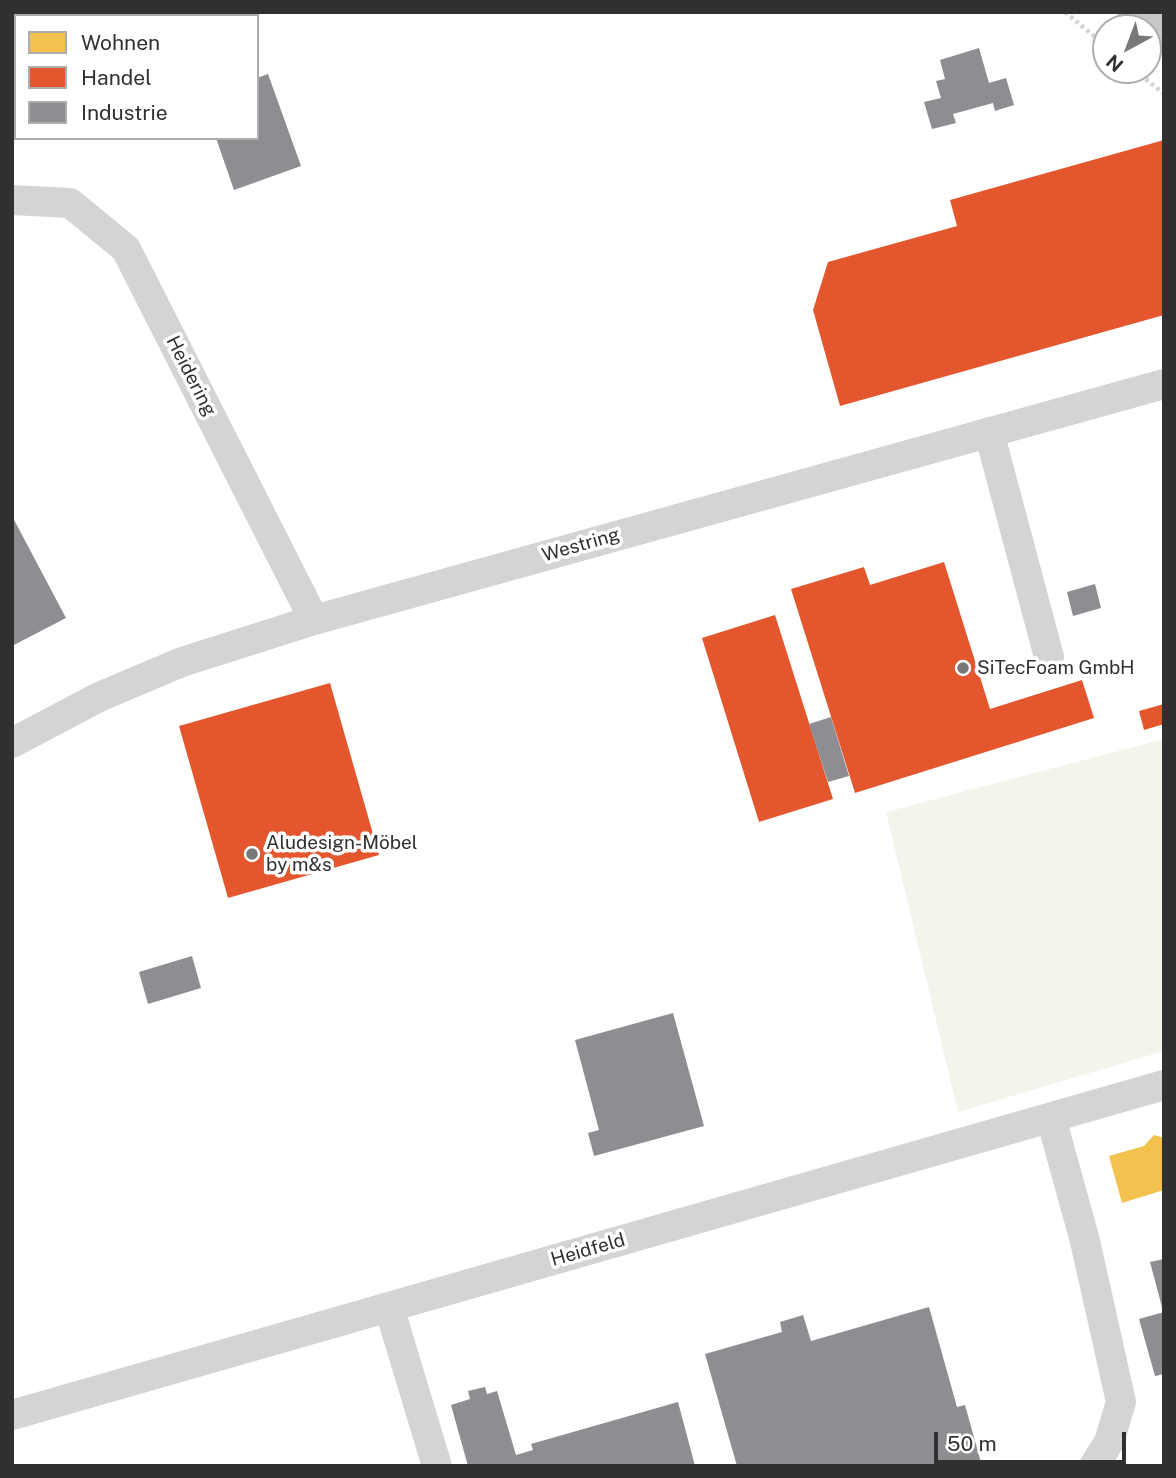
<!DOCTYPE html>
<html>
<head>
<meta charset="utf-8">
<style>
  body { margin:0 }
  #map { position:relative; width:1176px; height:1478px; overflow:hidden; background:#fff; font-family:"Public Sans",sans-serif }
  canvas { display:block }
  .frame { position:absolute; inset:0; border:14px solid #303030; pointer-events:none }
  .legend { position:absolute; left:14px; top:14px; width:245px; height:126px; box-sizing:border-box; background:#fff; border:2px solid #acacac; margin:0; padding:9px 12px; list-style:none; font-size:21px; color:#303030 }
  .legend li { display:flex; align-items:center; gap:14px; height:35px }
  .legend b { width:35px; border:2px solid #acacac }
  .north { position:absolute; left:1092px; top:14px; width:70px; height:70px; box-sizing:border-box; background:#fff; border:2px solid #acacac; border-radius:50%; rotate:221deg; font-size:19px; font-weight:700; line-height:28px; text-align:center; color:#303030 }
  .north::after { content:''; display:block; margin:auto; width:24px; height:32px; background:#787878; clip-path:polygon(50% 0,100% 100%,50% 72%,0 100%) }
  .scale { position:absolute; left:934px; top:1432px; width:192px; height:32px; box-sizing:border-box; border:4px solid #303030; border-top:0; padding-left:9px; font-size:21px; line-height:24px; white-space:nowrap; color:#303030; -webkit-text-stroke:5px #fff; paint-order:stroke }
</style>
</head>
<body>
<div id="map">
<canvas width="1176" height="1478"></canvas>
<div class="frame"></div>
<ul class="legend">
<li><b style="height:19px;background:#f2c14e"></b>Wohnen</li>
<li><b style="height:19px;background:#e4572e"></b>Handel</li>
<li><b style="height:19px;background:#8d8d92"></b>Industrie</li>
</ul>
<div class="north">N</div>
<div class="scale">50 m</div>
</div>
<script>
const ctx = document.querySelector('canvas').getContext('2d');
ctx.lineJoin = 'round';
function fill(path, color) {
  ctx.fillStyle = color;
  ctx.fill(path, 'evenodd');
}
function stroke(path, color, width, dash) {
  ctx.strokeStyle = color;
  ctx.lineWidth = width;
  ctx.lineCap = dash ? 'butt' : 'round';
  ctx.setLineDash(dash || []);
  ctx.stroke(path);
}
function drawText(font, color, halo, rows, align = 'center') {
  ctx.font = font + ' "Public Sans",sans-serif';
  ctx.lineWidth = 7;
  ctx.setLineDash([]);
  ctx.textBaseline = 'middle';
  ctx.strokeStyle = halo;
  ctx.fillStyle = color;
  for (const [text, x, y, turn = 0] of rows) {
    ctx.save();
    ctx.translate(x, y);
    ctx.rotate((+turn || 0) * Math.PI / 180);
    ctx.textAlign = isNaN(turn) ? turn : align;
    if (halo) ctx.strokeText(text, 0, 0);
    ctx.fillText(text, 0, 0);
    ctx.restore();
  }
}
fill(new Path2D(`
  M1164 739V1051L958 1112 886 812Z`), '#f1f5ec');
fill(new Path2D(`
  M1154 1135 1164 1138V1190L1122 1203 1109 1156 1144 1146Z`), '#f2c14e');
fill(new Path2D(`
  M1164 140V315L840 406 813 310 828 262 957 226 950 200Z
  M944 562 990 709 1082 680 1094 718 855 793 791 589 864 567 870 585Z
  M775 615 833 799 759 822 702 638Z
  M330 683 379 855 228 898 179 726Z
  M1164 704V724L1144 730 1139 711Z`), '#e4572e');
fill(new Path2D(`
  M979 48 989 83 1006 78 1014 105 995 111 993 103 953 114 956 123 932 129 924 102 941 98 936 81 945 79 940 60Z
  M268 74 301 166 234 190 216 138H257V78Z
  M12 516 66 618 12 646Z
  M1095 584 1101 608 1073 616 1067 592Z
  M831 717 849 776 828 782 809 724Z
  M192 956 201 988 148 1004 139 972Z
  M673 1013 704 1126 594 1156 588 1133 599 1130 575 1040Z
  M1164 1259V1310L1163 1311 1150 1262Z
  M929 1307 957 1407 965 1405 982 1466H737L705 1354 782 1332 780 1322 803 1315 811 1341Z
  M1164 1312V1374L1155 1376 1139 1319Z
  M485 1387 487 1394 497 1391 516 1455 533 1450 531 1444 678 1402 695 1466H468L451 1405 470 1399 468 1391Z`), '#8d8d92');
stroke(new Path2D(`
  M1065 12 1106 46
  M1135 70 1164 94`), '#d4d4d4', 4.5, [3.5, 3.5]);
stroke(new Path2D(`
  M12 200 70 203 126 249 314 620
  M989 432 1049 657
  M12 743 99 697 182 662 314 620 1164 384
  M1051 1118 1085 1241 1121 1402 1109 1442 1094 1466
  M389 1307 437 1466
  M12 1415 1164 1085`), '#d4d4d4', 30);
stroke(new Path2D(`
  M1136 12 1164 34`), '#c8c8c8', 38);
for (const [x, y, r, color] of [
  [963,668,7,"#787878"],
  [252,854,7,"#787878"]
]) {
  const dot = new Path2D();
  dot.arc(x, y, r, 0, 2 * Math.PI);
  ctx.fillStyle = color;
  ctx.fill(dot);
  stroke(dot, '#fff', 2.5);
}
drawText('19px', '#303030', '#fff', [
  ["Heidering",191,376,63],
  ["Westring",581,545,-16],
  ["Heidfeld",588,1250,-16]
]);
drawText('19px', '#303030', '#fff', [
  ["SiTecFoam GmbH",977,668],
  ["Aludesign-Möbel",266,843],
  ["by m&s",266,865]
], 'left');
</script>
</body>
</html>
